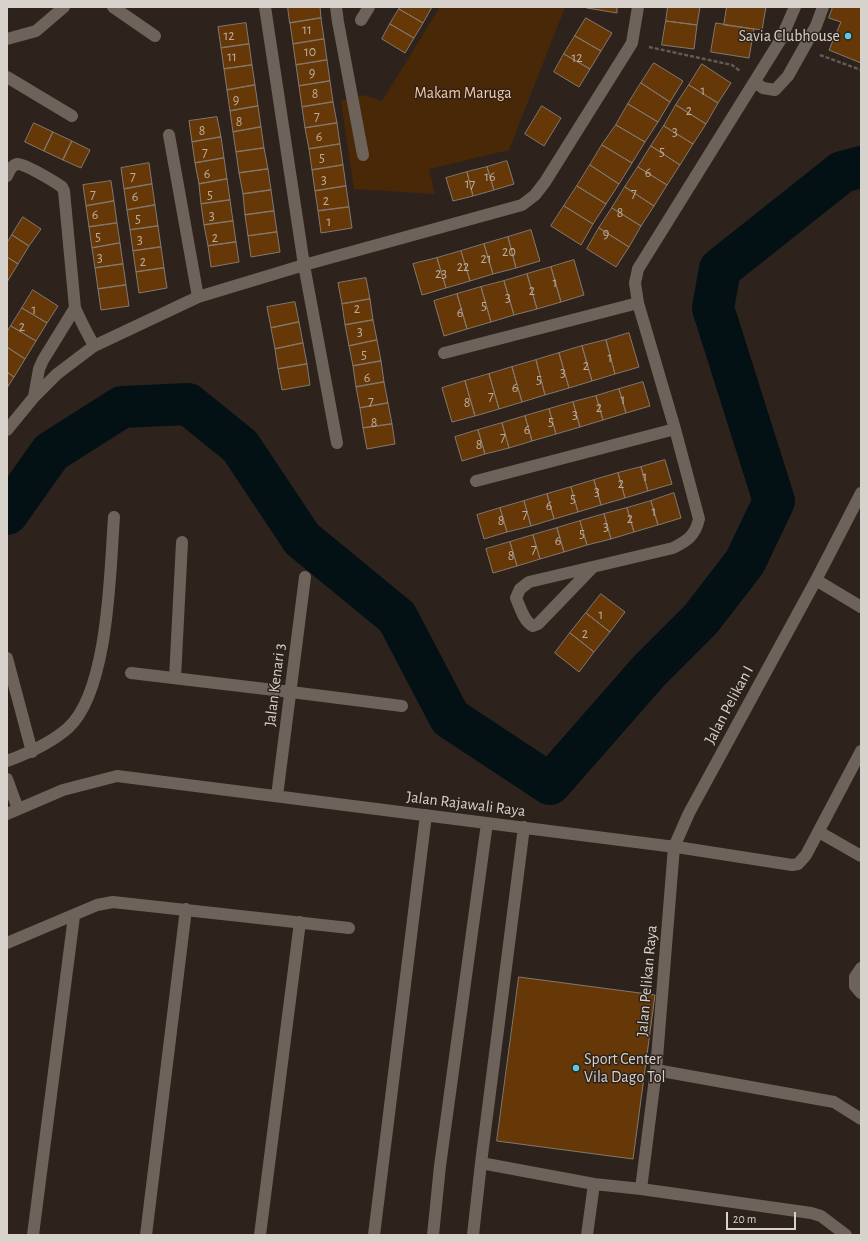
<!DOCTYPE html>
<html>
<head>
<meta charset="utf-8">
<style>
  body { margin:0 }
  #map { position:relative; width:868px; height:1242px; overflow:hidden; background:#2d231c; font-family:"Alegreya Sans",sans-serif }
  canvas { display:block }
  .frame { position:absolute; inset:0; border:8px solid #d8d2cd; pointer-events:none }
  .scale { position:absolute; left:726px; top:1212px; width:70px; height:18px; box-sizing:border-box; border:2px solid #d8d2cd; border-top:0; padding-left:5px; font-size:12px; line-height:14px; white-space:nowrap; color:#d8d2cd; -webkit-text-stroke:3px #2d231c; paint-order:stroke }
</style>
</head>
<body>
<div id="map">
<canvas width="868" height="1242"></canvas>
<div class="frame"></div>
<div class="scale">20 m</div>
</div>
<script>
const ctx = document.querySelector('canvas').getContext('2d');
ctx.lineJoin = 'round';
function fill(path, color) {
  ctx.fillStyle = color;
  ctx.fill(path, 'evenodd');
}
function stroke(path, color, width, dash) {
  ctx.strokeStyle = color;
  ctx.lineWidth = width;
  ctx.lineCap = dash ? 'butt' : 'round';
  ctx.setLineDash(dash || []);
  ctx.stroke(path);
}
function drawText(font, color, halo, rows, align = 'center') {
  ctx.font = font + ' "Alegreya Sans",sans-serif';
  ctx.lineWidth = 3;
  ctx.setLineDash([]);
  ctx.textBaseline = 'middle';
  ctx.strokeStyle = halo;
  ctx.fillStyle = color;
  for (const [text, x, y, turn = 0] of rows) {
    ctx.save();
    ctx.translate(x, y);
    ctx.rotate((+turn || 0) * Math.PI / 180);
    ctx.textAlign = isNaN(turn) ? turn : align;
    if (halo) ctx.strokeText(text, 0, 0);
    ctx.fillText(text, 0, 0);
    ctx.restore();
  }
}
fill(new Path2D(`
  M440 7H565L509 150 429 169 435 194 354 189 341 101 364 95 382 101Z`), '#492808');
stroke(new Path2D(`
  M7 514 51 452 122 407 188 404 240 446 302 539 397 617 450 718 550 784 649 671 701 619 745 562 774 501 713 308 720 269 842 172 861 167`), '#041114', 42);
const building = new Path2D(`
  M288 7H320L321 18 290 23Z
  M401 7H432L423 23 399 9Z
  M587 7H617V13L587 8Z
  M668 7H700L697 25 666 21Z
  M727 7H766L762 30 724 25Z
  M833 7H861V63L829 50 841 22 829 18Z
  M399 9 423 23 414 38 390 24Z
  M321 18 324 39 293 44 290 23Z
  M586 18 612 33 601 51 575 36Z
  M666 21 697 25 694 49 662 45Z
  M246 23 249 44 221 48 218 27Z
  M716 23 754 29 749 58 711 52Z
  M390 24 414 38 405 53 382 39Z
  M575 36 601 51 590 69 564 54Z
  M324 39 327 60 296 65 293 44Z
  M249 44 252 65 224 69 221 48Z
  M564 54 590 69 579 87 554 72Z
  M327 60 330 81 299 86 296 65Z
  M654 63 683 81 670 102 641 83Z
  M702 64 731 83 718 103 689 85Z
  M252 65 255 85 227 90 224 69Z
  M330 81 333 102 302 107 299 86Z
  M641 83 670 102 658 122 628 104Z
  M255 85 258 106 230 111 227 90Z
  M689 85 718 103 706 124 676 105Z
  M333 102 337 123 305 128 302 107Z
  M628 104 658 122 645 142 616 125Z
  M676 105 706 124 693 144 664 126Z
  M258 106 261 127 233 132 230 111Z
  M542 106 561 118 544 146 525 134Z
  M217 117 221 137 192 142 189 121Z
  M34 123 53 132 44 151 25 142Z
  M337 123 340 144 309 149 305 128Z
  M616 125 645 142 632 163 602 145Z
  M664 126 693 144 680 165 651 146Z
  M261 127 264 148 236 152 233 132Z
  M53 132 72 141 63 160 44 151Z
  M221 137 224 158 195 163 192 142Z
  M72 141 90 150 81 168 63 160Z
  M340 144 343 165 312 170 309 149Z
  M602 145 632 163 619 184 590 165Z
  M651 146 680 165 667 185 638 167Z
  M264 148 268 169 239 173 236 152Z
  M224 158 227 179 199 184 195 163Z
  M507 161 514 184 494 190 487 167Z
  M149 163 152 184 124 189 121 168Z
  M343 165 346 186 315 191 312 170Z
  M590 165 619 184 606 204 577 186Z
  M487 167 494 190 473 196 467 172Z
  M638 167 667 185 654 206 625 187Z
  M268 169 271 190 243 194 239 173Z
  M467 172 473 196 453 201 446 178Z
  M227 179 230 200 201 204 199 184Z
  M111 181 114 201 86 206 83 185Z
  M152 184 155 205 127 210 124 189Z
  M346 186 349 207 318 211 315 191Z
  M577 186 606 204 593 224 564 206Z
  M625 187 654 206 641 226 612 208Z
  M271 190 274 211 245 215 243 194Z
  M230 200 233 221 204 225 201 204Z
  M114 201 117 223 89 227 86 206Z
  M155 205 158 226 130 230 127 210Z
  M564 206 593 224 581 245 551 226Z
  M349 207 352 228 321 233 318 211Z
  M612 208 641 226 629 247 599 228Z
  M274 211 277 232 248 236 245 215Z
  M23 217 41 229 29 246 12 235Z
  M233 221 236 242 208 246 204 225Z
  M117 223 120 243 92 248 89 227Z
  M158 226 161 247 133 251 130 230Z
  M599 228 629 247 616 267 587 249Z
  M531 230 540 261 516 268 508 237Z
  M277 232 280 252 251 257 248 236Z
  M12 235 29 246 18 264 7 257V243Z
  M508 237 516 268 493 274 484 244Z
  M236 242 239 262 211 267 208 246Z
  M120 243 123 264 95 268 92 248Z
  M484 244 493 274 470 281 461 251Z
  M161 247 164 268 136 272 133 251Z
  M461 251 470 281 446 288 437 258Z
  M7 257 18 264 7 282Z
  M437 258 446 288 422 295 413 264Z
  M574 260 584 295 561 302 551 267Z
  M123 264 126 285 98 289 95 268Z
  M551 267 561 302 537 309 527 274Z
  M164 268 167 288 139 293 136 272Z
  M527 274 537 309 514 315 504 281Z
  M366 278 370 299 342 304 338 283Z
  M504 281 514 315 491 322 481 287Z
  M126 285 129 306 101 310 98 289Z
  M481 287 491 322 467 329 457 294Z
  M33 290 58 306 47 323 22 308Z
  M457 294 467 329 444 336 434 301Z
  M370 299 373 320 345 325 342 304Z
  M295 302 299 322 271 328 267 307Z
  M22 308 47 323 36 341 11 326Z
  M373 320 377 340 349 346 345 325Z
  M299 322 303 343 275 349 271 328Z
  M11 326 36 341 25 359 7 347V332Z
  M629 333 639 367 615 374 606 340Z
  M377 340 381 361 353 366 349 346Z
  M606 340 615 374 592 381 582 346Z
  M303 343 307 364 278 369 275 349Z
  M582 346 592 381 569 388 559 353Z
  M7 347 25 359 14 377 7 372Z
  M559 353 569 388 545 395 536 360Z
  M536 360 545 395 522 402 512 367Z
  M381 361 384 382 356 387 353 366Z
  M307 364 310 385 282 390 278 369Z
  M512 367 522 402 499 409 489 374Z
  M7 372 14 377 7 388Z
  M489 374 499 409 475 416 465 381Z
  M465 381 475 416 452 422 442 388Z
  M384 382 388 403 360 408 356 387Z
  M643 382 650 406 626 413 619 389Z
  M619 389 626 413 603 420 596 396Z
  M596 396 603 420 580 427 573 402Z
  M573 402 580 427 556 434 549 409Z
  M388 403 392 424 363 428 360 408Z
  M549 409 556 434 532 441 525 416Z
  M525 416 532 441 509 448 502 423Z
  M502 423 509 448 485 454 478 430Z
  M392 424 395 444 367 449 363 428Z
  M478 430 485 454 462 461 455 437Z
  M665 460 672 484 648 491 641 467Z
  M641 467 648 491 625 498 618 473Z
  M618 473 625 498 601 505 594 480Z
  M594 480 601 505 578 512 571 487Z
  M571 487 578 512 554 519 547 494Z
  M674 493 681 518 658 525 651 501Z
  M547 494 554 519 531 526 524 501Z
  M524 501 531 526 507 532 500 508Z
  M651 501 658 525 634 532 627 508Z
  M500 508 507 532 484 539 477 515Z
  M627 508 634 532 611 539 604 514Z
  M604 514 611 539 587 545 580 521Z
  M580 521 587 545 564 552 557 528Z
  M557 528 564 552 540 559 533 535Z
  M533 535 540 559 517 566 510 542Z
  M510 542 517 566 493 573 486 549Z
  M601 594 625 612 610 632 586 613Z
  M586 613 610 632 594 652 570 633Z
  M570 633 594 652 579 672 555 653Z
  M519 977 655 995 633 1159 497 1141Z`);
fill(building, '#663807');
stroke(building, '#83786f', 1);
stroke(new Path2D(`
  M649 47 732 65 740 71
  M820 55 861 70`), '#635a54', 2.5, [4, 2]);
stroke(new Path2D(`
  M113 7 155 36
  M265 7 304 265 337 443
  M336 7 338 22 363 155
  M361 20 369 7
  M7 39 36 31 64 7
  M7 77 72 116
  M755 82 763 88 775 90 788 76 816 26 823 7
  M169 135 198 297
  M7 176C9 171 12 165 17 164 24 163 55 182 62 187L64 191 75 308 83 325 94 346
  M444 353 638 303
  M34 397 39 369 43 360 75 308
  M7 430 34 397 57 374 94 346 198 297 304 265 522 205 535 195 545 182 632 43 638 7
  M476 481 675 429
  M592 568 538 624 533 626C524 622 520 607 516 598L520 589 529 582 673 548C687 541 695 536 699 519L675 429 638 303 635 283 638 269 781 39 795 7
  M816 580 861 607
  M7 658 32 752
  M131 673 291 692 402 706
  M175 678 182 542
  M7 761C29 753 51 743 68 728 109 691 110 570 114 517
  M7 779 18 809
  M277 796 305 577
  M7 814 63 790 117 776 683 848 792 865 798 864 806 855 861 751
  M819 832 861 856
  M7 943 97 905 113 902 349 928
  M861 968 855 977V986L861 993
  M656 1070 834 1102 861 1119
  M481 1163 594 1184 641 1189 811 1213 821 1216 846 1235
  M641 1189 656 1070 674 847 689 813 816 580 861 493
  M33 1235 74 916
  M146 1235 186 909
  M260 1235 300 922
  M374 1235 426 815
  M433 1235 440 1166 487 823
  M473 1235 481 1163 524 827
  M587 1235 594 1184`), '#6e635b', 12);
for (const [x, y, r, color] of [
  [848,36,4,"#59c8e5"],
  [576,1068,4,"#59c8e5"]
]) {
  const dot = new Path2D();
  dot.arc(x, y, r, 0, 2 * Math.PI);
  ctx.fillStyle = color;
  ctx.fill(dot);
  stroke(dot, '#2d231c', 1.5);
}
drawText('14px', '#bcac9c', null, [
  ["11",307,30],
  ["12",229,36],
  ["10",310,52],
  ["11",232,57],
  ["12",577,58],
  ["9",312,73],
  ["1",703,91],
  ["8",315,94],
  ["9",236,100],
  ["2",689,111],
  ["7",317,116],
  ["8",239,122],
  ["8",202,131],
  ["3",675,132],
  ["6",319,137],
  ["7",205,152],
  ["5",662,152],
  ["5",322,158],
  ["6",648,173],
  ["6",207,174],
  ["7",133,176],
  ["16",490,177],
  ["3",324,180],
  ["17",470,184],
  ["7",634,193],
  ["7",93,194],
  ["5",210,195],
  ["6",135,197],
  ["2",326,201],
  ["8",620,213],
  ["6",95,215],
  ["3",212,216],
  ["5",138,219],
  ["1",329,222],
  ["9",606,234],
  ["5",98,237],
  ["2",215,238],
  ["3",140,240],
  ["20",509,252],
  ["3",100,258],
  ["21",486,259],
  ["2",143,262],
  ["22",463,267],
  ["23",441,274],
  ["1",555,283],
  ["2",532,291],
  ["3",508,298],
  ["5",484,306],
  ["2",357,309],
  ["1",34,310],
  ["6",460,313],
  ["2",22,327],
  ["3",360,332],
  ["5",364,355],
  ["1",610,358],
  ["2",586,366],
  ["3",563,373],
  ["6",367,378],
  ["5",539,380],
  ["6",515,388],
  ["7",491,396],
  ["1",623,400],
  ["7",371,401],
  ["8",467,403],
  ["2",599,408],
  ["3",575,415],
  ["5",551,422],
  ["8",374,423],
  ["6",527,430],
  ["7",503,437],
  ["8",479,445],
  ["1",645,477],
  ["2",621,484],
  ["3",597,492],
  ["5",573,499],
  ["6",549,506],
  ["1",654,512],
  ["7",525,514],
  ["2",630,519],
  ["8",501,521],
  ["3",606,527],
  ["5",582,534],
  ["6",558,541],
  ["7",534,549],
  ["8",511,556],
  ["1",601,615],
  ["2",585,634]
]);
drawText('16px', '#d8d2cd', '#2d231c', [
  ["Savia Clubhouse",840,36],
  ["Sport Center",584,1059,"left"],
  ["Vila Dago Tol",584,1077,"left"]
], 'right');
drawText('16px', '#fec99e', '#2d231c', [
  ["Makam Maruga",463,93]
]);
drawText('16px', '#d8d2cd', '#2d231c', [
  ["Jalan Kenari 3",275,685,-83],
  ["Jalan Pelikan I",729,705,-62],
  ["Jalan Rajawali Raya",466,804,7],
  ["Jalan Pelikan Raya",647,981,-85]
]);
</script>
</body>
</html>
